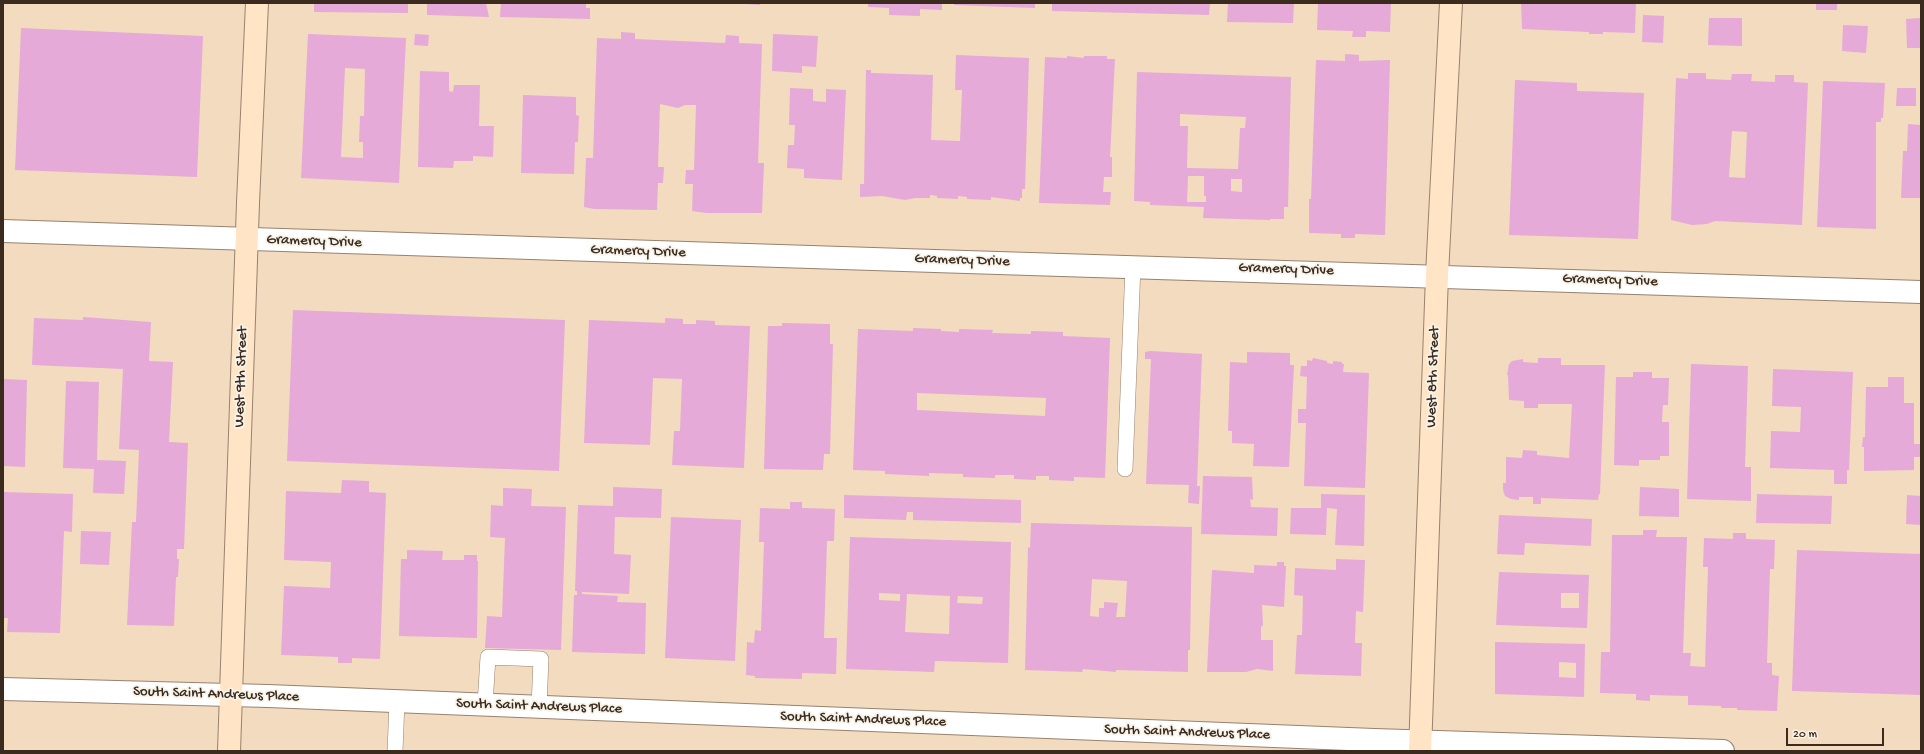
<!DOCTYPE html>
<html>
<head>
<meta charset="utf-8">
<style>
  body { margin:0 }
  #map { position:relative; width:1924px; height:754px; overflow:hidden; background:#f3dbbf; font-family:"Gochi Hand",sans-serif }
  canvas { display:block }
  .frame { position:absolute; inset:0; border:4px solid #3b2a1e; pointer-events:none }
  .scale { position:absolute; left:1786px; top:728px; width:98px; height:18px; box-sizing:border-box; border:2px solid #3b2a1e; border-top:0; padding-left:5px; font-size:12px; line-height:14px; white-space:nowrap; color:#3b2a1e; -webkit-text-stroke:3px #f7f3e8; paint-order:stroke }
</style>
</head>
<body>
<div id="map">
<canvas width="1924" height="754"></canvas>
<div class="frame"></div>
<div class="scale">20 m</div>
</div>
<script>
const ctx = document.querySelector('canvas').getContext('2d');
ctx.lineJoin = 'round';
function fill(path, color) {
  ctx.fillStyle = color;
  ctx.fill(path, 'evenodd');
}
function stroke(path, color, width, dash) {
  ctx.strokeStyle = color;
  ctx.lineWidth = width;
  ctx.lineCap = dash ? 'butt' : 'round';
  ctx.setLineDash(dash || []);
  ctx.stroke(path);
}
function drawText(font, color, halo, rows, align = 'center') {
  ctx.font = font + ' "Gochi Hand",sans-serif';
  ctx.lineWidth = 3.5;
  ctx.setLineDash([]);
  ctx.textBaseline = 'middle';
  ctx.strokeStyle = halo;
  ctx.fillStyle = color;
  for (const [text, x, y, turn = 0] of rows) {
    ctx.save();
    ctx.translate(x, y);
    ctx.rotate((+turn || 0) * Math.PI / 180);
    ctx.textAlign = isNaN(turn) ? turn : align;
    if (halo) ctx.strokeText(text, 0, 0);
    ctx.fillText(text, 0, 0);
    ctx.restore();
  }
}
fill(new Path2D(`
  M314 3H408V13L314 12Z
  M427 3H486L489 17 427 15Z
  M501 3H586V8H590V19L500 17Z
  M745 3H760V5L745 4Z
  M868 3H942V10L920 9V16L889 15V8L868 7Z
  M954 3H1035V8L954 5Z
  M1052 3H1210L1209 15 1052 11Z
  M1228 3H1294L1293 23 1227 22Z
  M1318 3H1391L1390 32 1366 31V37H1352L1353 31 1317 30Z
  M1521 3H1636L1635 33 1603 32V34H1589V32L1522 29Z
  M1816 3H1837V10H1816Z
  M1643 15 1664 16 1663 43 1642 42Z
  M1709 18H1742V46L1708 45Z
  M1921 18V48H1907L1906 19Z
  M1843 25 1868 26 1866 53 1842 51Z
  M21 28 203 36 197 177 15 170Z
  M621 32 635 33V39L725 43 726 35 739 36V43L762 44 758 163H764L762 213H706L692 211 693 184H685L686 170H694L696 105H685L678 108 660 104 658 167H664L663 183H658L657 210 594 209 584 207 586 158H593L597 38 621 39Z
  M308 34 406 38 399 183 301 178ZM345 68 365 69 364 116H360L359 142H363V158L341 157Z
  M415 34 429 35 428 46 414 45Z
  M773 34 818 36 816 67 802 66V73L772 71Z
  M1345 54 1359 55V61L1390 60 1385 235 1355 234V238H1341V234L1309 233V199H1311L1316 60 1345 61Z
  M956 55 1029 58 1025 189H1022V198H1020V201L991 197V200L967 199V197L958 196V199L937 198V196L930 195V198H915L905 200 882 196 860 197V184H864L866 70H871V73L933 75 931 140 960 141 962 90H955Z
  M1067 56 1084 58V56H1107V59H1115L1110 157H1112V177H1104L1103 192H1111L1110 205 1039 203 1045 57 1067 58Z
  M420 71 449 72V91L453 92 454 85H480L479 126H494L493 157 473 156V161H454L453 168 418 167Z
  M1137 72 1291 77 1288 207H1284V219H1270V220L1203 218 1204 207 1150 205V202L1134 201ZM1180 114 1246 117 1245 128H1240L1238 169 1187 168 1188 126H1180ZM1188 176H1204V196H1206V202H1187ZM1231 179H1242V192L1231 191Z
  M1688 73H1706V79L1731 80 1732 74H1752L1751 81 1775 82V75H1794V82L1808 83 1802 225 1715 221 1707 224 1692 225 1671 220 1676 78 1688 79ZM1732 131 1747 132 1745 178 1729 177Z
  M1515 80 1577 83V91L1644 93 1638 239 1509 235Z
  M1823 81 1885 83 1883 118H1881V122H1876V229L1817 227Z
  M790 88 813 89V101L826 102V89L846 90 842 180 804 178V169L787 168 788 145H794L795 125H789Z
  M1897 88H1916V106H1896Z
  M523 95 576 97V115L579 116 578 142H575L574 174 521 173Z
  M1908 124 1921 125V198H1901L1903 151H1907Z
  M293 310 565 320 559 471 287 461Z
  M83 317 151 322 149 361 173 362 169 442 188 443 184 549H177V559H179L178 577H176L174 626 127 625 132 522H136L139 450 119 449 123 369 32 365 34 318 83 320Z
  M665 318 683 319V324H696V320L715 321V325L750 326 744 468 672 465 674 431H680L682 379 653 378 650 445 584 443 589 320 665 323Z
  M782 323 830 324V344H833L830 454H824L823 470 764 469 768 326H782Z
  M913 328 941 329V331L959 332V329L993 330 992 333 1031 334V331L1063 332V336L1110 338 1105 478 1074 477V481L1049 480V476H1036V480L1014 479V475H995V478L963 477V474L929 473V476L885 474V471L853 470 858 329 913 331ZM917 393 1046 398 1045 416 917 410Z
  M1150 351 1202 354 1197 486H1200L1199 504 1188 503 1189 485 1146 484 1151 359H1145V352Z
  M1247 352 1290 353V365H1294L1289 467 1253 466 1254 444 1232 443V431H1228L1230 362 1247 363Z
  M1313 358 1327 361V363L1333 364V361L1342 362V364H1344L1343 372 1369 373 1365 488 1304 486 1306 423H1298V409H1306L1307 377 1300 376 1301 366H1307V360L1312 361Z
  M1538 358H1561V365H1605L1600 494H1599L1598 500 1541 498V504H1533V497H1519V500L1511 499 1505 496 1503 490V483H1506V457L1522 458 1523 450 1537 451V455L1569 458 1572 404H1538V408H1524V401L1509 400 1508 375H1507L1509 364 1512 361 1523 359V362L1538 363Z
  M1691 364 1748 366 1745 467H1751V501L1687 499Z
  M1773 369 1853 372 1849 470H1847V484H1834V470L1770 468 1771 431 1800 432 1801 407 1772 406Z
  M1633 372H1652V378H1669L1668 405H1663L1662 422H1669V456H1660V460H1639V466L1614 465 1616 377H1633Z
  M1888 377H1904V403H1914V444H1920V457H1914V470L1864 471V447H1862L1863 437H1865L1866 387H1888Z
  M3 379 27 380 25 467 3 466Z
  M66 381 99 382 97 460 126 461 124 494 93 493 94 469 63 468Z
  M1203 476 1252 477 1253 500 1250 499 1251 507 1278 508 1277 536 1201 534Z
  M342 480 369 481V492L386 493 380 659 352 658V663H338V657L281 655 284 586 330 588 331 562 284 560 286 491 341 493Z
  M613 487 662 489 661 518 615 517 614 554 631 555 629 594 582 592V594L618 596 617 602 646 603 645 654 572 652 574 595H577V591H575L578 505 613 506Z
  M1640 487 1679 489V517L1639 516Z
  M503 488 532 489 531 506 566 507 561 650 485 648 487 616 502 617 505 538 490 537 491 505 503 506Z
  M3 492 73 494 72 532 64 531 60 633 7 632 8 618H3Z
  M1321 494 1365 495 1364 546 1335 545 1337 509 1327 508 1326 535 1290 534 1291 508H1321Z
  M1757 494 1832 496 1831 524 1756 523Z
  M844 495 1021 500V523L913 520V512H907L906 520 844 518Z
  M1907 495 1921 496V525L1906 524Z
  M790 502H802V508L835 509 834 541H827L824 638H837L836 674 802 673V679L755 678V676L746 675 747 642 754 643 755 630 761 631 764 542H759L760 508 790 509Z
  M1499 515 1592 519 1591 546 1525 543 1524 555 1497 554Z
  M671 517 741 520 735 661 665 658Z
  M1031 523 1192 527 1190 650H1188V672L1116 670V672L1083 669 1082 672 1025 670 1028 547 1030 548ZM1092 579 1127 581 1125 617H1116L1118 603 1104 602V608H1099V617L1090 616Z
  M1643 530H1657L1656 537H1687L1683 653H1691L1690 666 1705 667 1708 567H1703L1704 538 1733 539V533H1746V539L1775 540 1774 569H1770L1767 663H1772V675L1779 676 1777 711 1737 710V708H1721V706L1688 705V696L1650 695V701L1636 700V694L1600 693 1601 652H1610L1612 535H1643Z
  M81 531 111 532 109 565 80 564Z
  M850 537 1011 542 1008 663 935 661 934 672 846 669ZM879 593 900 594V601L879 600ZM907 594 950 596 949 634 905 632ZM958 596 983 597 982 604 957 603Z
  M407 550 443 551 442 560H464V555H477V561H478L477 638 399 636 401 559H407Z
  M1797 550 1921 554V695L1792 691Z
  M1336 559 1365 560 1363 612 1356 611 1355 643H1362L1361 676 1295 674 1297 635H1302L1303 596 1294 595 1295 568 1336 570Z
  M1277 562H1284V566H1286L1284 607 1262 605 1263 625 1261 627V640H1273V671L1257 669 1246 672H1207L1212 570 1254 573V565L1277 566Z
  M1499 572 1589 575 1587 628 1496 625ZM1561 593H1579V608H1561Z
  M1495 642 1585 644 1584 697 1495 694ZM1559 662 1576 663V678L1559 677Z`), '#e5aad8');
const lane = new Path2D(`
  M1125 469 1133 266
  M485 705 488 657 541 659 539 707
  M395 751 397 702`);
const street = new Path2D(`
  M3 231C642 255 1282 269 1921 292
  M3 689 268 696 1374 740 1723 751`);
const secondary = new Path2D(`
  M229 751 248 203 257 3
  M1420 751 1437 275 1451 3`);
stroke(lane, '#97826e', 16);
stroke(street, '#97826e', 24);
stroke(secondary, '#97826e', 24);
stroke(lane, '#fff', 15);
stroke(street, '#fff', 22);
stroke(secondary, '#ffe4c6', 22);
drawText('15px', '#3b2a1e', '#f7f3e8', [
  ["Gramercy Drive",314,242,2],
  ["Gramercy Drive",638,252,2],
  ["Gramercy Drive",962,261,2],
  ["Gramercy Drive",1286,270,2],
  ["Gramercy Drive",1610,281,2],
  ["West 9th Street",242,377,-88],
  ["West 8th Street",1434,377,-88],
  ["South Saint Andrews Place",216,695,2],
  ["South Saint Andrews Place",539,707,2],
  ["South Saint Andrews Place",863,720,2],
  ["South Saint Andrews Place",1187,733,2]
]);
</script>
</body>
</html>
